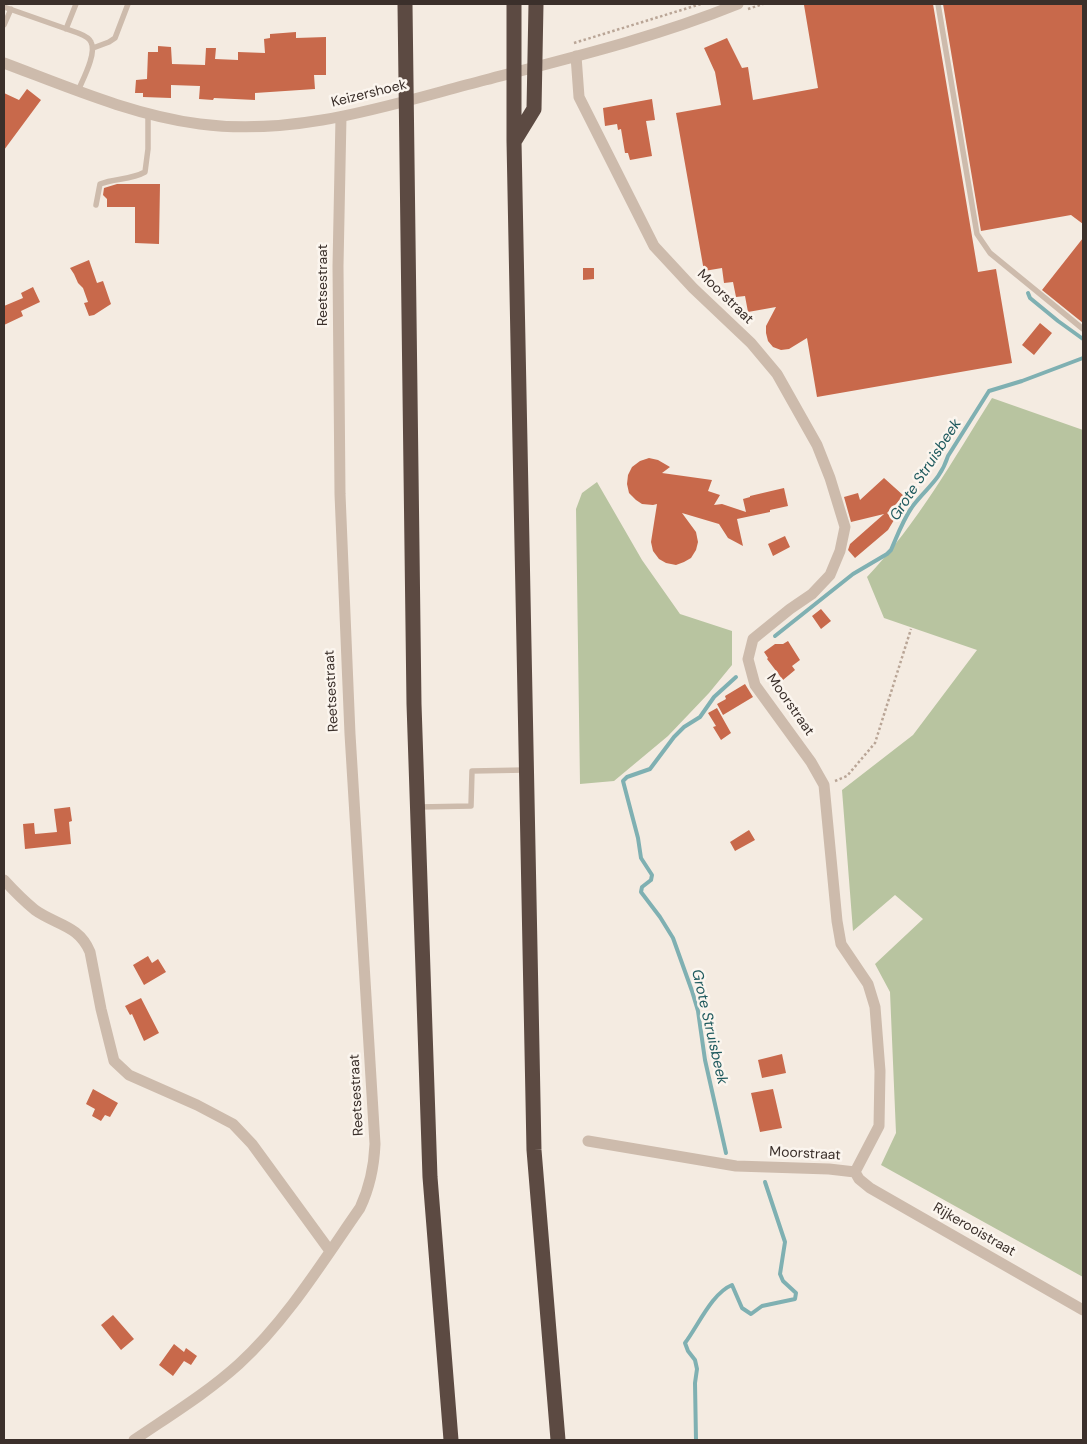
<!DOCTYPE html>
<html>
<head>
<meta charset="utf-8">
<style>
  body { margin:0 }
  #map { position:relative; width:1087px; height:1444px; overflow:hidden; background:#f4ebe1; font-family:"DM Sans",sans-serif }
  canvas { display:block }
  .frame { position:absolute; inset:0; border:5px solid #3b302b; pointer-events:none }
</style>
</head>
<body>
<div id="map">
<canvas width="1087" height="1444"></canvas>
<div class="frame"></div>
</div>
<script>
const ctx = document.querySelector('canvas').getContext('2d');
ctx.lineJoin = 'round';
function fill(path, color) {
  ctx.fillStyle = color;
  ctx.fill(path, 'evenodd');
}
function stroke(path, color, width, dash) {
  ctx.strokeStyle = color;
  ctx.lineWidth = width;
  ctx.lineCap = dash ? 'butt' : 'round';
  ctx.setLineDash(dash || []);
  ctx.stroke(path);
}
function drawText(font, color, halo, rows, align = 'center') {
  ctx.font = font + ' "DM Sans",sans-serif';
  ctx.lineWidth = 5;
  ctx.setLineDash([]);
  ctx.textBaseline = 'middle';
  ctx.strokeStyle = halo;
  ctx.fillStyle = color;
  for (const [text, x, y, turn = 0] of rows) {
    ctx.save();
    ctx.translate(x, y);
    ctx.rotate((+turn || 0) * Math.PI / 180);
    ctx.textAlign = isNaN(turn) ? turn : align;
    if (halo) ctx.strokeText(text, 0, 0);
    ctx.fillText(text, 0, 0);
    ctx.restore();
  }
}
fill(new Path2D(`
  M992 398 1083 430V1277L881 1165 896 1133 890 992 875 964 923 919 895 895 853 931 842 790 913 735 977 650 884 618 867 577C917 524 953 460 992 398Z
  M597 482 642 560 680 614 732 631V665L709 693 668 736 614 781 580 784 576 509 582 493Z`), '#b8c4a0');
stroke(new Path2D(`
  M1028 293 1030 298 1058 321 1083 339
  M775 636 853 574 887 554 891 550C897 536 903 520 912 507 926 488 940 481 948 456L989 391 1022 381 1083 358
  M726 1153 705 1060 698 1011 692 991 673 938 660 917 641 892 642 887 651 880 652 875 641 858 638 838 623 781 627 777 650 769 674 737 684 727 700 717 714 697 736 677
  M696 1440 695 1383 697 1369 695 1360 688 1351 685 1343C698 1326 712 1293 732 1285L742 1308 751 1314 762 1306 795 1299 796 1293 783 1281 780 1274 785 1242 765 1182`), '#7fb0b2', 4);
fill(new Path2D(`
  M810 4H933L978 272 996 269 1012 363 817 397 807 338 789 349 781 350 773 347 768 341 766 333V326L776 307 748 312 745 296 736 297 733 282 724 283 722 268 704 271 676 113 721 105 715 72 704 48 727 38 742 68 748 67 753 100 818 88 804 5Z
  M943 4H1083V224L1071 215 981 231Z
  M296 32V38L326 37V75H314L315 89 255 93V100L214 98 213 100 199 99 200 86 171 85V98L143 97V93H135L136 80 147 79 148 52H158V46L171 47 172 64 205 65 206 48H216L215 59 238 60V52L265 53 264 39 270 38V34Z
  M27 89 41 100 4 150V93L19 100Z
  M652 99 655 120 646 121 652 156 630 160 628 153H625L621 129 618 130 617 124 605 126 603 108Z
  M117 184H160L159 244 135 243V207H107V199L103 195 104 188Z
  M1083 238V323L1042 290Z
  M89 260 97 283 103 281 111 304 94 315 89 316 84 303 88 302 83 288 78 283 74 274 70 268Z
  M583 268H594V279L583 280Z
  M33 287 40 302 21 311 23 316 4 325V306L23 298 21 293Z
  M1040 323 1052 333 1034 355 1022 345Z
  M649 458 658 460 670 467 662 473 712 480 708 491 720 495 714 505 722 504 746 512 743 499 750 497V496L784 488 788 506 770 510V512L737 519 743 546 728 538 719 524 682 513 696 532 698 542 696 550 691 558 684 562 676 565 666 563 659 559 653 551 651 542 657 504 653 505 642 504 636 500 629 493 627 484 628 475 632 467 640 461Z
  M884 478 904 496 887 513 894 520 888 530 855 558 848 550 850 544 884 514 851 522 844 497 858 493 860 500Z
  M785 536 790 547 773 556 768 544Z
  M821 609 831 621 821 629 812 616Z
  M788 641 800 660 792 666 795 670 783 680 767 659 768 658 764 652 775 644H783Z
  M745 684 753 697 723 715 717 704 726 699 725 696Z
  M717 708 731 733 721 740 713 727 716 726 708 713Z
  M70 807 72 821 69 822 71 844 25 849 23 824 34 823 35 834 57 832 54 809Z
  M749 830 755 840 735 851 730 842Z
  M148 956 152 963 158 959 166 972 144 985 133 965Z
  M141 998 159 1033 144 1041 132 1014 130 1015 125 1006Z
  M782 1054 786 1073 762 1078 758 1060Z
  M93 1089 118 1103 110 1117 105 1115 101 1121 92 1116 95 1109 86 1104Z
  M773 1089 782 1128 760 1132 751 1093Z
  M113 1315 134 1339 121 1350 101 1325Z
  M174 1344 184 1352 186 1348 197 1356 191 1365 184 1361 173 1376 159 1365Z`), '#c8694b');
stroke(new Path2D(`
  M748 9 763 4
  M574 43 701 4
  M835 781 847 776 875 743 911 629`), '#b9a596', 2.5, [2.5, 2.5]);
stroke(new Path2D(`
  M938 4 977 234 990 253 1083 329
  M4 7 78 33C83 35 89 37 91 42 97 53 83 79 78 91
  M4 25 11 9
  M66 29 76 4
  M93 48 109 42 115 38 128 4
  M96 205 100 184C115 178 131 180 145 172L148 149V114
  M419 807 471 806 472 771 525 770`), '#cdbbac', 5.5);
stroke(new Path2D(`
  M576 56 579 97 654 246 693 288 751 343 777 374 817 445 830 478 845 527 840 551 830 575 812 594 790 609 753 639 748 659 755 685 811 762 824 785 837 921 841 944 868 984 875 1007 880 1071 879 1126 855 1172
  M4 63C68 87 132 115 200 124 298 137 392 104 485 80 570 58 657 37 738 4
  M4 880C14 891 24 901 35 910 56 925 79 925 90 952L101 1009 114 1061 129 1075 197 1105 233 1124 252 1144 330 1251
  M588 1141 736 1166 829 1169 855 1172
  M855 1172 859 1179 870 1188 1083 1310
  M134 1440C169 1416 207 1393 239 1364 287 1320 323 1261 360 1208 370 1187 374 1168 375 1144L350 734 340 494 338 266 341 117`), '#cdbbac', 11);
stroke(new Path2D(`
  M405 4 414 704 430 1177 451 1440
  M514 4V141L534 1150 558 1440
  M515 140 534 109 536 4`), '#5c4a42', 15);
drawText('14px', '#3b302b', '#fbf5ee', [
  ["Keizershoek",369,94,-14],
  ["Reetsestraat",323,285,-90],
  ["Moorstraat",725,297,44],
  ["Reetsestraat",332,691,-93],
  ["Moorstraat",790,705,55],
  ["Reetsestraat",357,1095,-93],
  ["Moorstraat",805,1154,3],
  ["Rijkerooistraat",974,1230,30]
]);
drawText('italic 15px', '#1f5a5e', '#fbf5ee', [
  ["Grote Struisbeek",926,470,-57],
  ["Grote Struisbeek",709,1027,77]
]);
</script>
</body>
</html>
